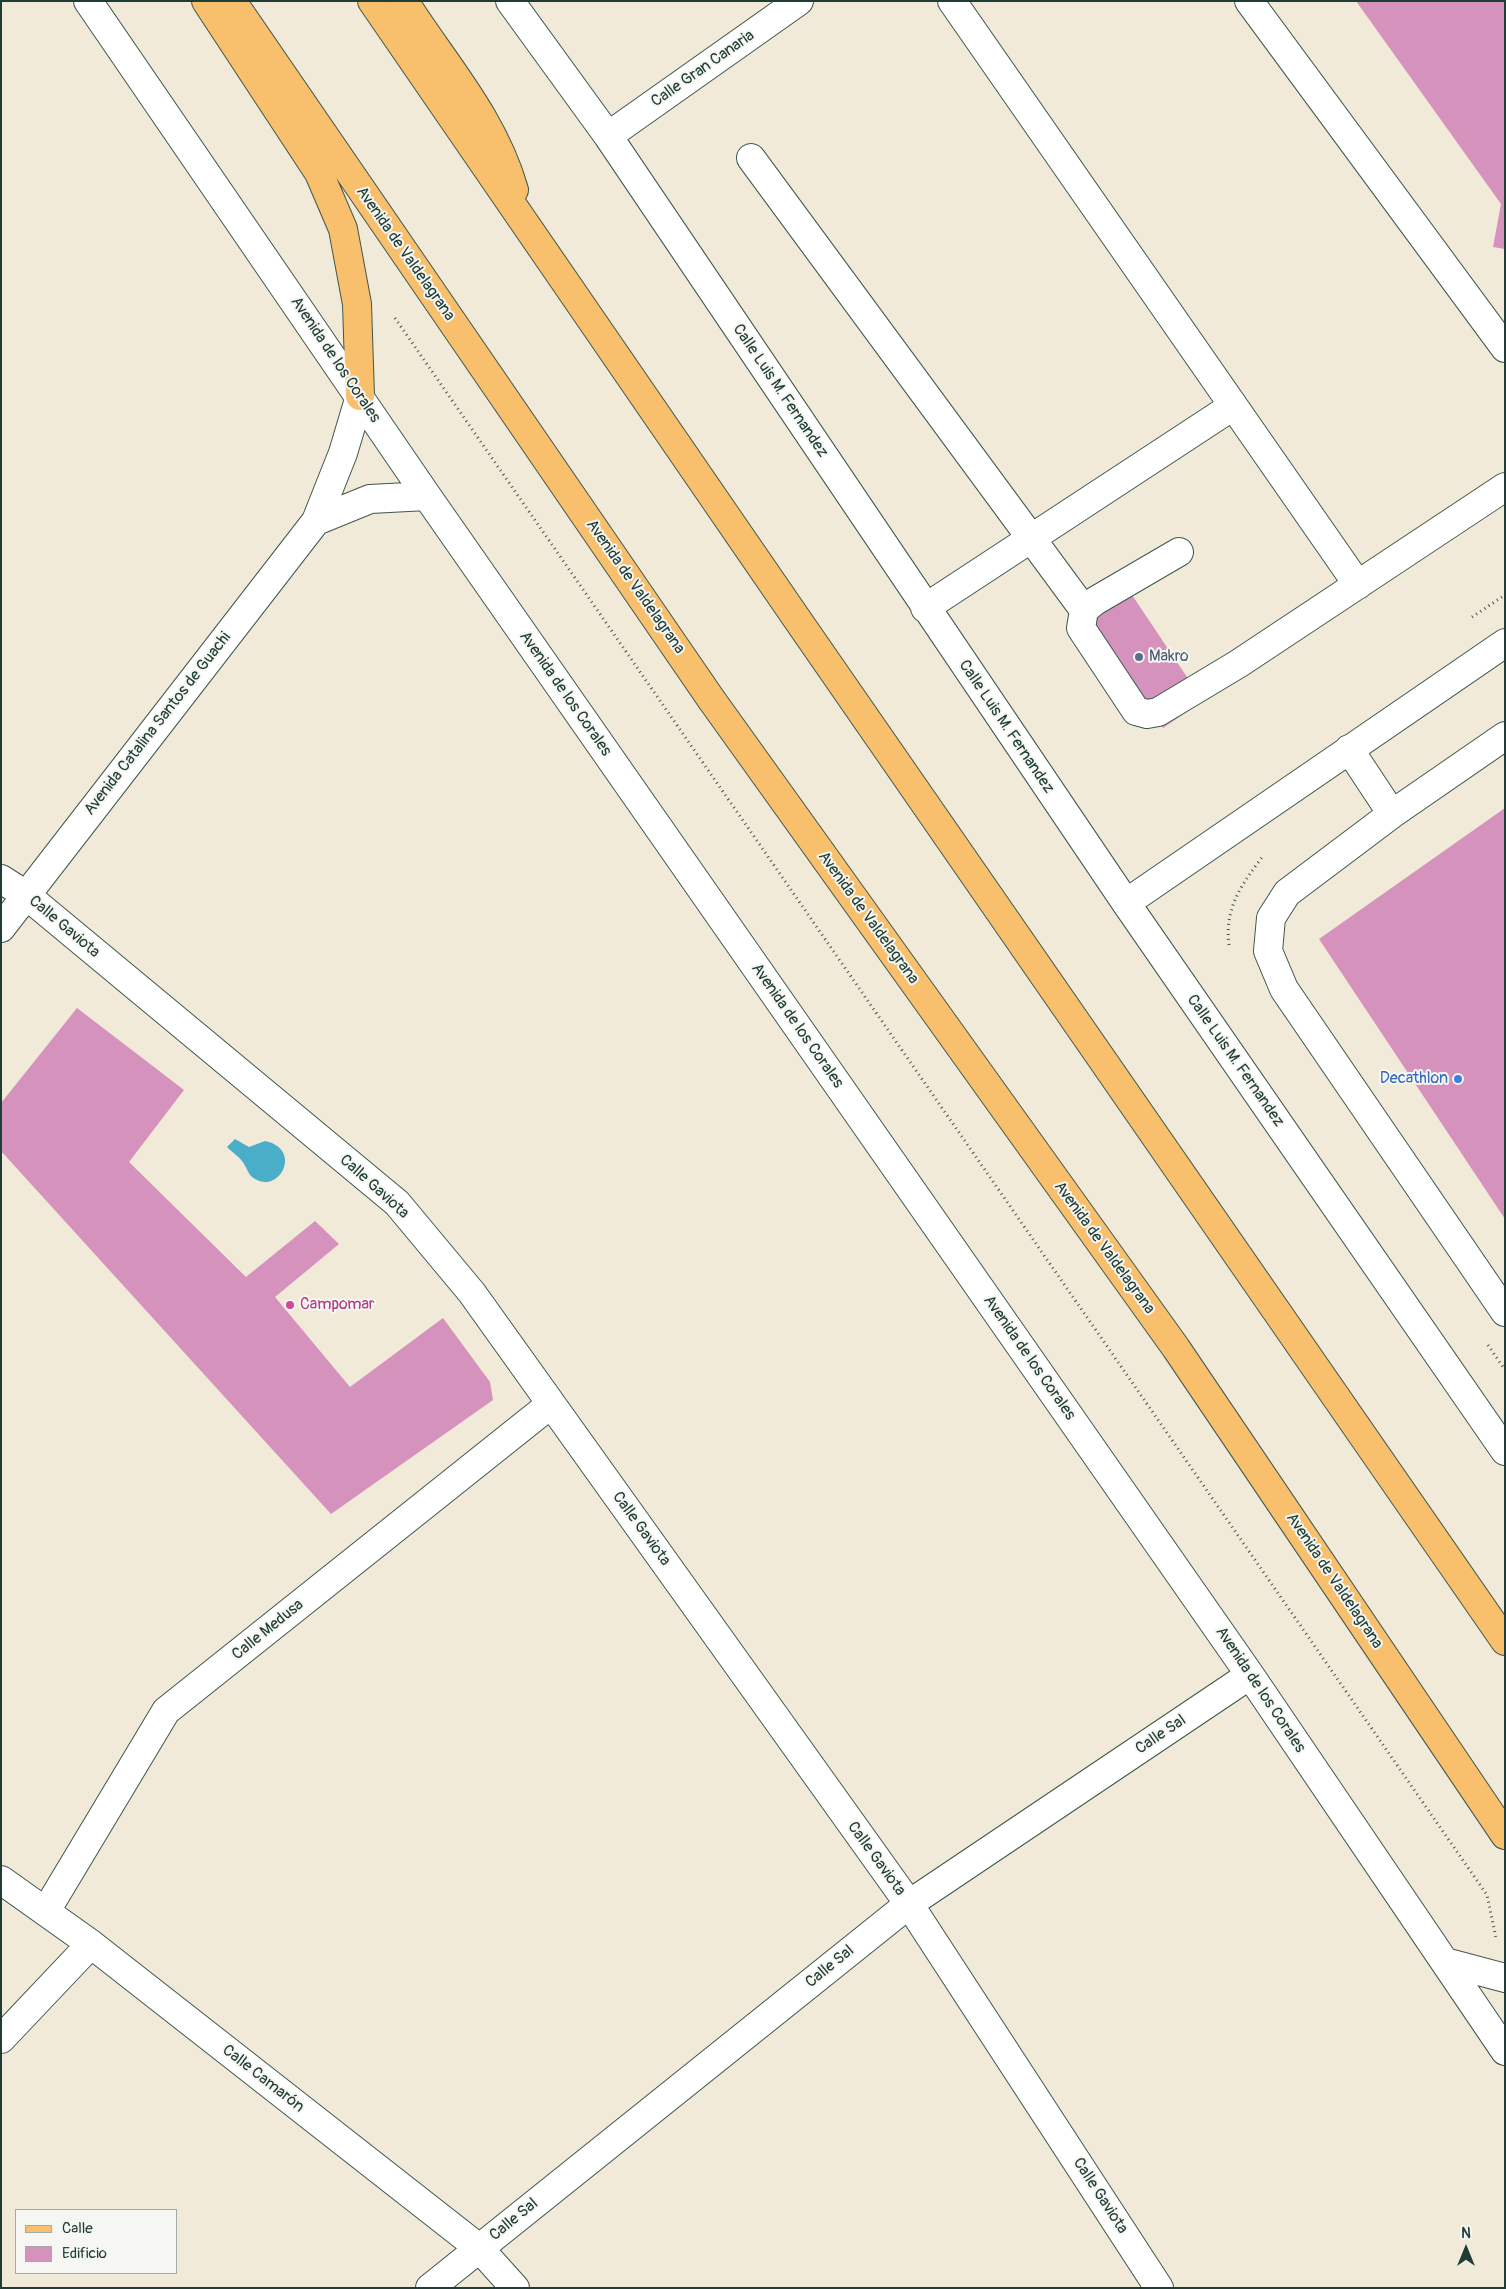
<!DOCTYPE html>
<html>
<head>
<meta charset="utf-8">
<style>
  body { margin:0 }
  #map { position:relative; width:1506px; height:2289px; overflow:hidden; background:#f1ead8; font-family:Pangolin,sans-serif }
  canvas { display:block }
  .frame { position:absolute; inset:0; border:2px solid #1f3d34; pointer-events:none }
  .legend { position:absolute; left:15px; top:2209px; width:162px; height:65px; box-sizing:border-box; background:#f6f6f2; border:1px solid #a0aca6; margin:0; padding:6px 9px; list-style:none; font-size:15px; color:#1f3d34 }
  .legend li { display:flex; align-items:center; gap:10px; height:25px }
  .legend b { width:25px; border:1px solid #a0aca6 }
  .north { position:absolute; left:1441px; top:2224px; width:50px; height:50px; -webkit-text-stroke:4px #f6f6f2; paint-order:stroke; rotate:0deg; font-size:14px; font-weight:700; line-height:20px; text-align:center; color:#1f3d34 }
  .north::after { content:''; display:block; margin:auto; width:18px; height:22px; background:#1f3d34; clip-path:polygon(50% 0,100% 100%,50% 72%,0 100%) }
</style>
</head>
<body>
<div id="map">
<canvas width="1506" height="2289"></canvas>
<div class="frame"></div>
<ul class="legend">
<li><b style="height:6px;background:#f8bf6c"></b>Calle</li>
<li><b style="height:14px;background:#d592bc"></b>Edificio</li>
</ul>
<div class="north">N</div>
</div>
<script>
const ctx = document.querySelector('canvas').getContext('2d');
ctx.lineJoin = 'round';
function fill(path, color) {
  ctx.fillStyle = color;
  ctx.fill(path, 'evenodd');
}
function stroke(path, color, width, dash) {
  ctx.strokeStyle = color;
  ctx.lineWidth = width;
  ctx.lineCap = dash ? 'butt' : 'round';
  ctx.setLineDash(dash || []);
  ctx.stroke(path);
}
function drawText(font, color, halo, rows, align = 'center') {
  ctx.font = font + ' Pangolin,sans-serif';
  ctx.lineWidth = 4;
  ctx.setLineDash([]);
  ctx.textBaseline = 'middle';
  ctx.strokeStyle = halo;
  ctx.fillStyle = color;
  for (const [text, x, y, turn = 0] of rows) {
    ctx.save();
    ctx.translate(x, y);
    ctx.rotate((+turn || 0) * Math.PI / 180);
    ctx.textAlign = isNaN(turn) ? turn : align;
    if (halo) ctx.strokeText(text, 0, 0);
    ctx.fillText(text, 0, 0);
    ctx.restore();
  }
}
fill(new Path2D(`
  M235 1139 249 1147 265 1141C303 1149 280 1194 255 1179 248 1175 248 1170 244 1164 241 1158 232 1152 227 1147Z`), '#4aaec9');
fill(new Path2D(`
  M1356 1H1505V249L1493 247 1501 204Z
  M1130 592 1203 701 1163 728 1089 619Z
  M1505 808V1219L1319 939Z
  M77 1008 184 1090 129 1162 246 1277 315 1221 339 1244 275 1297 350 1387 443 1318 490 1382 493 1400 331 1514 1 1151V1103Z`), '#d592bc');
const minor = new Path2D(`
  M88 1 427 496 1250 1675 1505 2051
  M510 1 608 136 1126 903 1505 1451
  M952 1 1358 585
  M1249 1 1505 348
  M608 136 799 1
  M751 158 1084 610 1095 601 1179 552
  M316 521 370 499 427 496
  M925 608 1233 406
  M1084 610 1081 628 1136 711 1147 714 1158 712 1238 664 1505 487
  M1505 736 1392 814 1287 893 1271 918 1268 951 1284 989 1505 1312
  M1349 749 1392 814
  M1 879 26 895 397 1203 472 1293 909 1904 1159 2288
  M1126 903 1505 643
  M1 928 316 521 343 453 360 396
  M1 1880 91 1944 479 2248 515 2288
  M46 1911 166 1711 551 1404
  M1445 1962 1505 1978
  M1 2039 91 1944
  M430 2288 909 1904 1250 1675`);
const major = new Path2D(`
  M206 1 319 173 343 229 357 304 360 396
  M232 1 711 699 1176 1348 1505 1835
  M372 1 797 619 1505 1641
  M404 1C444 64 493 117 514 190`);
stroke(minor, '#3e574d', 30);
stroke(major, '#3e574d', 30);
stroke(new Path2D(`
  M395 318 1487 1895 1496 1938
  M1472 617 1505 595
  M1229 945C1224 908 1242 884 1263 856
  M1488 1345 1505 1370`), '#3e574d', 3, [1, 4]);
stroke(minor, '#fff', 28);
stroke(major, '#f8bf6c', 28);
for (const [x, y, r, color] of [
  [1139,657,5,"#5c6f8a"],
  [1458,1079,5,"#3f7fe0"],
  [290,1305,5,"#d1479c"]
]) {
  const dot = new Path2D();
  dot.arc(x, y, r, 0, 2 * Math.PI);
  ctx.fillStyle = color;
  ctx.fill(dot);
  stroke(dot, '#f6f6f2', 2);
}
drawText('16px', '#1f3d34', '#f6f6f2', [
  ["Calle Gran Canaria",703,69,-35],
  ["Avenida de Valdelagrana",405,254,55],
  ["Avenida de los Corales",335,360,56],
  ["Calle Luis M. Fernandez",780,391,56],
  ["Avenida de Valdelagrana",635,587,55],
  ["Avenida de los Corales",565,694,55],
  ["Avenida Catalina Santos de Guachi",158,724,-52],
  ["Calle Luis M. Fernandez",1006,727,56],
  ["Avenida de Valdelagrana",868,918,54],
  ["Calle Gaviota",64,927,40],
  ["Avenida de los Corales",797,1026,55],
  ["Calle Luis M. Fernandez",1235,1061,55],
  ["Calle Gaviota",374,1187,42],
  ["Avenida de Valdelagrana",1104,1248,54],
  ["Avenida de los Corales",1029,1358,55],
  ["Calle Gaviota",641,1529,54],
  ["Avenida de Valdelagrana",1334,1581,56],
  ["Calle Medusa",268,1630,-39],
  ["Avenida de los Corales",1260,1690,56],
  ["Calle Sal",1161,1735,-34],
  ["Calle Gaviota",876,1859,54],
  ["Calle Sal",830,1967,-39],
  ["Calle Camarón",263,2079,38],
  ["Calle Gaviota",1100,2196,57],
  ["Calle Sal",514,2220,-39]
]);
drawText('16px', '#4e5e75', '#f6f6f2', [
  ["Makro",1149,657]
], 'left');
drawText('16px', '#366cbe', '#f6f6f2', [
  ["Decathlon",1448,1079]
], 'right');
drawText('16px', '#b23c85', '#f6f6f2', [
  ["Campomar",300,1305]
], 'left');
</script>
</body>
</html>
